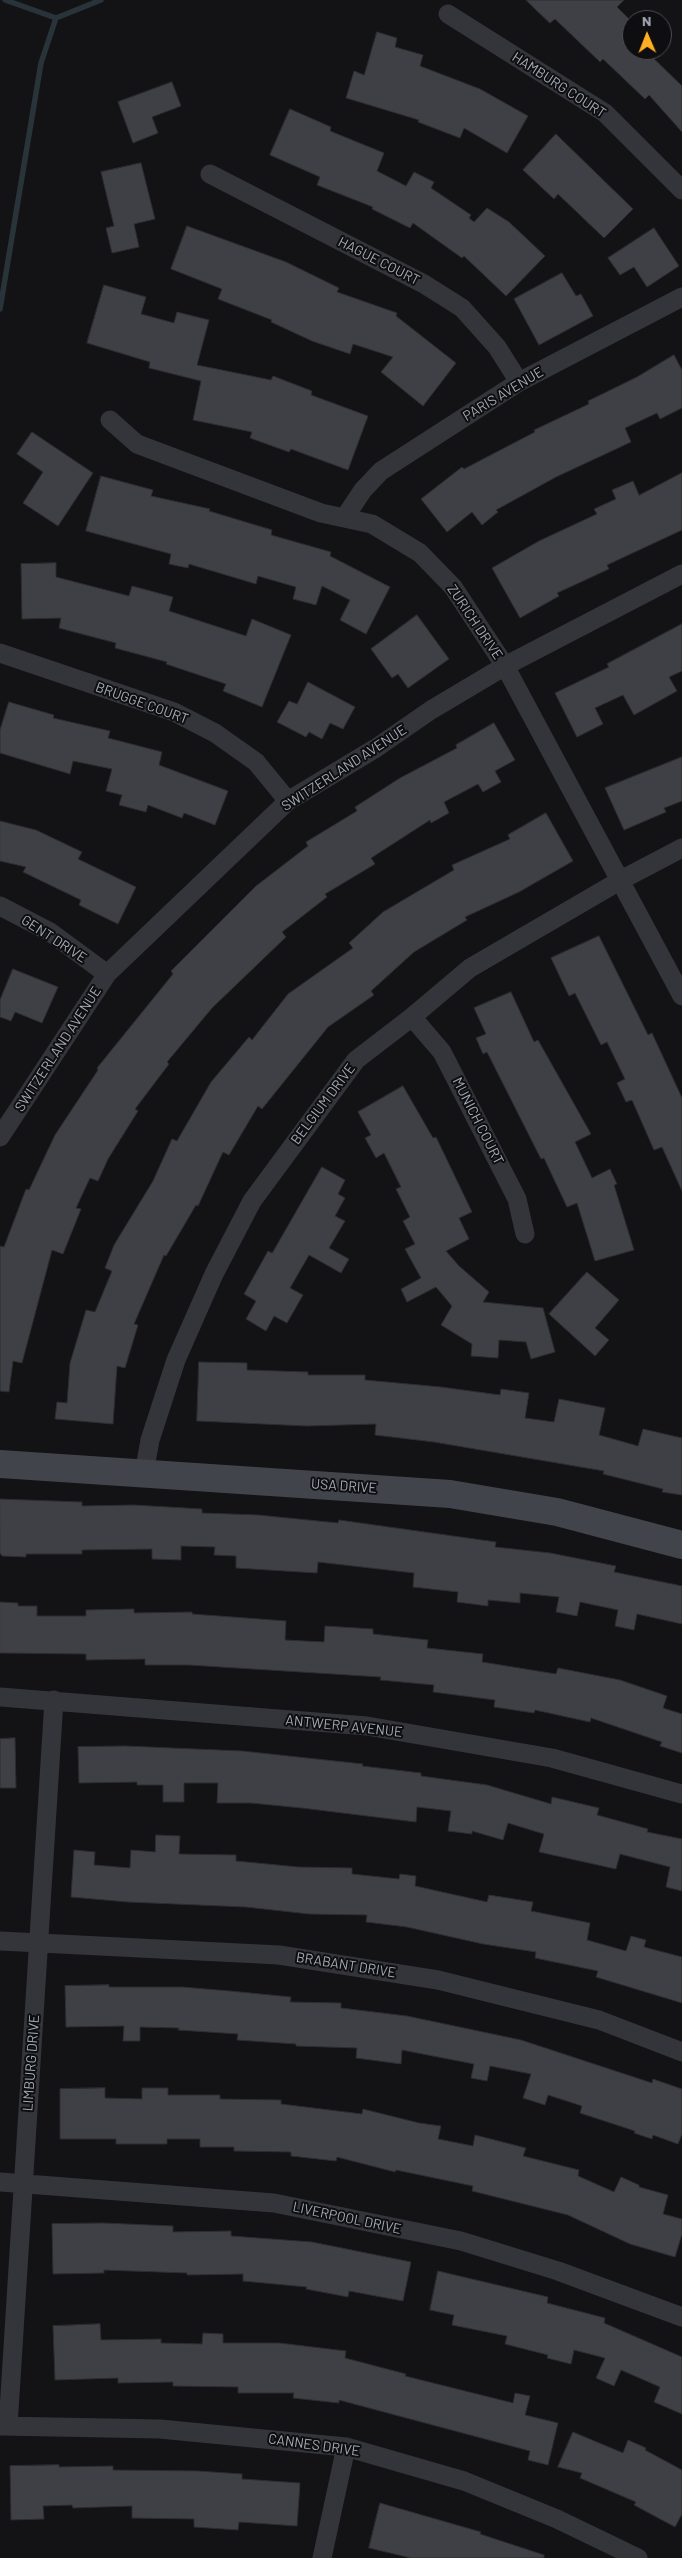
<!DOCTYPE html>
<html>
<head>
<meta charset="utf-8">
<style>
  body { margin:0 }
  #map { position:relative; width:682px; height:2558px; overflow:hidden; background:#131315; font-family:Barlow,sans-serif }
  canvas { display:block }
  .north { position:absolute; left:622px; top:10px; width:50px; height:50px; box-sizing:border-box; background:#0e0e10; border:1px solid #4a4c53; border-radius:50%; rotate:359deg; font-size:14px; font-weight:700; line-height:20px; text-align:center; color:#a4aab7 }
  .north::after { content:''; display:block; margin:auto; width:18px; height:22px; background:#ffaf22; clip-path:polygon(50% 0,100% 100%,50% 72%,0 100%) }
</style>
</head>
<body>
<div id="map">
<canvas width="682" height="2558"></canvas>
<div class="north">N</div>
</div>
<script>
const ctx = document.querySelector('canvas').getContext('2d');
ctx.lineJoin = 'round';
function stroke(path, color, width, dash) {
  ctx.strokeStyle = color;
  ctx.lineWidth = width;
  ctx.lineCap = dash ? 'butt' : 'round';
  ctx.setLineDash(dash || []);
  ctx.stroke(path);
}
function fill(path, color) {
  ctx.fillStyle = color;
  ctx.fill(path, 'evenodd');
}
function drawText(font, color, halo, rows, align = 'center') {
  ctx.font = font + ' Barlow,sans-serif';
  ctx.lineWidth = 4;
  ctx.setLineDash([]);
  ctx.textBaseline = 'middle';
  ctx.strokeStyle = halo;
  ctx.fillStyle = color;
  for (const [text, x, y, turn = 0] of rows) {
    ctx.save();
    ctx.translate(x, y);
    ctx.rotate((+turn || 0) * Math.PI / 180);
    ctx.textAlign = isNaN(turn) ? turn : align;
    if (halo) ctx.strokeText(text, 0, 0);
    ctx.fillText(text, 0, 0);
    ctx.restore();
  }
}
stroke(new Path2D(`
  M5 0 56 18 101 0
  M0 309 41 63 56 18`), '#29333a', 5.5);
const building = new Path2D(`
  M526 0H624L617 7 632 22V50H645L682 86V132L649 95 645 99 603 59 600 62 555 19 550 23Z
  M377 32 397 38 395 47 423 55 420 66 480 89 528 116 507 153 464 128 460 138 418 122 419 120 346 98 354 71 364 75Z
  M172 82 181 106 152 117 158 133 133 143 118 102Z
  M290 109 331 127 330 131 384 153 377 171 406 186 414 172 434 182 431 188 471 215 469 218 474 222 487 208 509 222 545 256 506 296 464 256 462 258 413 223 410 228 372 209 373 207 317 185 320 177 270 155Z
  M556 134 633 209 604 238 558 194 554 199 523 170Z
  M141 163 155 219 134 224 139 247 112 253 106 228 114 226 101 172Z
  M187 226 286 262 339 288 337 292 397 313 396 316 456 363 423 406 381 372 393 357 353 344 350 354 312 341 271 322 272 320 218 299 222 289 171 269Z
  M654 228 679 266 647 287 634 267 620 275 608 258Z
  M562 273 576 296 581 294 593 316 539 345 514 299Z
  M104 285 146 297 141 314 174 323 177 312 209 320 197 365 271 380 273 376 312 391 311 395 368 416 348 470 291 449 289 452 250 438 252 432 193 420 201 381 149 368 150 362 87 343Z
  M674 355 682 370V408L660 419 657 413 625 428 631 442 556 477 496 510 498 512 482 525 472 512 447 532 421 499 462 467 464 469 535 432 534 430 589 404 588 401 637 377Z
  M32 432 93 473 58 526 23 503 43 472 17 454Z
  M682 473V530L607 565 609 569 557 593 559 596 520 618 492 568 539 541 597 514 594 509 616 499 612 490 633 481 639 495Z
  M101 476 153 490 151 496 210 509 209 511 272 530 271 535 331 552 330 556 390 587 366 634 340 620 350 600 322 586 316 605 293 599 296 587 258 576 256 584 189 564 188 568 169 564 171 554 86 531Z
  M56 563V577L129 596 132 586 173 597 169 611 246 636 252 619 291 635 262 707 223 691 226 684 166 664 167 662 115 648 116 643 59 628 61 618 22 619 21 564Z
  M417 615 449 659 408 688 398 674 392 678 371 649Z
  M682 624V671L669 677 677 691 634 715 623 695 595 708 603 724 577 737 555 693 609 667 607 664Z
  M308 682 355 707 343 729 330 723 322 739 309 732 306 737 277 722 289 701 297 704Z
  M9 702 54 715 53 718 110 731 108 738 162 752 159 765 228 791 215 825 184 813 182 818 148 805 146 812 119 805 122 795 106 791 112 769 73 761 70 774 0 753V730Z
  M494 723 515 760 495 771 501 782 483 792 478 784 444 802 449 813 431 823 430 820 371 858 375 864 325 894 327 897 282 932 286 937 212 1008 167 1062 169 1064 135 1109 138 1111 108 1159 98 1181 90 1178 76 1208 81 1209 63 1254 52 1250 22 1363 13 1361 9 1392 0 1391V1246L4 1247 26 1189 29 1190 55 1135 98 1070 97 1068 173 974 171 971 256 886 308 846 306 842 357 811 355 807 400 778 457 748 456 745Z
  M682 757V801L664 808 666 812 624 830 605 788Z
  M546 813 573 861 519 892 465 917 467 920 414 952 371 991 374 995 328 1027 262 1109 258 1106 229 1155 223 1152 198 1206 196 1205 166 1256 164 1255 134 1324 138 1325 125 1368 117 1366 113 1424 55 1419 57 1402 67 1403 70 1363 86 1310 95 1312 112 1271 105 1268 114 1245 153 1181 172 1139 177 1141 211 1082 249 1037 252 1040 288 994 353 948 349 943 383 912 454 870 452 865 510 839 508 835Z
  M0 821 36 830 82 852 78 859 136 887 118 924 79 905 81 900 23 872 26 867 0 861Z
  M599 936 648 1035 652 1033 682 1098V1191L662 1147 654 1150 632 1100 626 1102 617 1083 625 1079 607 1042 601 1045 575 993 569 996 551 958Z
  M13 969 58 987 42 1023 15 1012 11 1021 0 1017V1000Z
  M511 992 534 1042 538 1040 591 1134 575 1142 592 1178 610 1169 617 1184 614 1185 634 1250 595 1261 577 1203 567 1207 544 1158 541 1159 487 1052 483 1054 476 1038 486 1034 474 1008Z
  M403 1086 433 1138 436 1137 472 1212 459 1218 469 1239 446 1251 459 1266 489 1292 483 1302 543 1308 555 1352 531 1359 526 1342 499 1340 498 1358 471 1356 472 1344 441 1325 452 1306 436 1287 407 1302 401 1289 421 1278 405 1249 415 1244 403 1221 410 1217 396 1189 401 1187 384 1153 376 1158 365 1138 371 1135 358 1112Z
  M322 1167 345 1180 338 1194 345 1198 335 1216 345 1221 329 1248 349 1259 341 1273 309 1255 290 1288 303 1295 287 1323 274 1316 266 1331 246 1319 256 1301 244 1294 268 1251 272 1253Z
  M587 1272 619 1300 595 1328 609 1340 595 1356 549 1314Z
  M199 1362 247 1363V1370L308 1372V1375H365V1380L441 1387 500 1395 501 1389 529 1393 525 1418 554 1422 559 1399 605 1408 599 1435 638 1446 643 1429 682 1438V1495L662 1492 663 1489 603 1474 604 1471 434 1442 375 1435 376 1424 307 1426 197 1421Z
  M0 1499 82 1502V1506L134 1505 202 1509V1513L258 1515 338 1523 339 1520 496 1542 495 1547 550 1553 616 1566 614 1572 682 1586V1624L637 1614 634 1630 615 1626 618 1610 580 1602 577 1616 556 1612 559 1597 520 1593V1603L488 1600V1606L457 1602 458 1592 413 1587 414 1573 318 1562 317 1573 236 1568V1556L214 1555 215 1547 181 1546V1560L152 1559V1549L82 1550V1554H26V1557L2 1556 0 1553Z
  M0 1602 18 1603V1606H37V1616H86V1610L134 1609V1613L192 1612V1614L286 1621 285 1640 324 1642 325 1626 373 1629V1634L428 1640 427 1648 483 1654 482 1662 556 1674 558 1668 620 1680 667 1696 663 1708 682 1714V1753L660 1746 662 1742 591 1718 590 1722 535 1710 534 1713 494 1707 495 1700 433 1692 434 1685 380 1680 381 1677 189 1665H145V1659L86 1660V1654L0 1653Z
  M15 1738 16 1788H0V1739Z
  M125 1746 242 1751 363 1764 362 1766 421 1773V1776L487 1785 551 1804 552 1797 599 1808 597 1815 648 1829 647 1832 682 1839V1891L666 1887 670 1867 620 1854 616 1869 539 1852 544 1834 508 1823 503 1840 472 1831V1834L448 1831 451 1811 417 1807 416 1822 302 1808 251 1803H217L218 1783H184V1802H163V1785H137V1782L79 1783 78 1747Z
  M156 1835 180 1836 179 1854 236 1855V1861L298 1867 352 1868V1874L399 1879 400 1874 416 1876 415 1886 487 1902 489 1895 533 1902 531 1911 590 1923 587 1940 626 1951 631 1936 646 1940 644 1947 682 1957V2003L596 1977 598 1971 535 1958 536 1952 483 1944 407 1927 366 1922 367 1915 309 1914 246 1907 128 1902 71 1897 74 1850 95 1852 94 1865 130 1868 131 1850 155 1852Z
  M109 1985V1987H182L230 1991 291 1997 290 2002 341 2003V2008L407 2016 521 2040 652 2083 653 2079 682 2089V2134L678 2144 653 2135 652 2139 634 2133 635 2131 580 2113 582 2106 548 2095 545 2105 523 2098 531 2074 490 2066 487 2081 471 2078 474 2064 402 2050 401 2064 356 2058 357 2048 296 2046V2044L237 2040 238 2034 178 2030 179 2028 140 2027V2041H123L124 2026 66 2027 65 1986Z
  M105 2088V2098L142 2099V2088H168V2095H220V2099L281 2100V2104L362 2114 363 2109 419 2123 441 2126 438 2139 473 2146 475 2135 526 2148 523 2156 579 2170 578 2176 614 2192 621 2177 639 2185V2187L668 2195 663 2214 682 2219V2234L675 2257 630 2244 568 2215 472 2191 473 2186 396 2170 395 2172 337 2157 336 2161 291 2156V2152L234 2151V2147H200V2139H167V2144H116V2139H60V2089Z
  M103 2223 173 2226V2232L231 2231V2236L312 2242 411 2262 403 2301 349 2291 348 2297 306 2289 307 2287 243 2281V2274L187 2275V2273L104 2270V2273L53 2274 52 2224Z
  M438 2271 548 2297 547 2303 605 2318 604 2323 682 2357V2414L654 2402 660 2387 621 2370 614 2386 596 2378 605 2358 574 2350 571 2364 547 2358 548 2355 505 2344 507 2336 452 2325 454 2315 430 2310Z
  M100 2324 101 2340 161 2339V2343L202 2344 203 2333 223 2334V2343H279L346 2351 345 2358 406 2374 405 2376 513 2403 515 2393 530 2396 525 2415 558 2423 548 2465 528 2460 530 2451 339 2400V2403L293 2398 294 2393H238V2387L173 2386V2382L118 2383V2378L55 2380 53 2326Z
  M573 2432 623 2453 628 2440 646 2448 645 2450 682 2470V2514L675 2527 634 2505 636 2502 580 2478 582 2473 558 2467Z
  M59 2465V2467L113 2466V2470L198 2471 242 2474V2479L300 2483 297 2526 239 2522 238 2530 194 2527V2519L132 2518V2506L73 2508 72 2505 43 2506 44 2519 11 2520 10 2466Z
  M380 2503 481 2532 480 2534 544 2555V2558H411L369 2548Z`);
fill(building, '#3f4045');
stroke(building, '#2d2d31', 1);
stroke(new Path2D(`
  M448 14 605 113 682 190
  M210 174 424 284 462 308 497 347 519 382
  M110 420 137 444 321 513 372 524 420 553 453 587 505 666 682 996
  M345 517 363 490 381 471 519 382 682 297
  M0 653 174 712 215 733 256 762 288 801
  M0 906 50 932 107 974
  M412 1017 442 1052 517 1199 525 1234
  M0 1137 107 974 288 801 376 748 431 710 505 666 682 574
  M144 1473 150 1440 176 1360 214 1274 252 1201 356 1060 412 1017 470 968 621 880 682 848
  M0 1697 367 1726 552 1758 682 1794
  M0 1941 279 1955 438 1980 599 2020 682 2052
  M0 2182 274 2203 461 2241 558 2271 682 2317
  M0 2426 160 2429 346 2447 464 2481 557 2519 638 2558
  M8 2426 54 1700
  M322 2558 346 2447`), '#34353b', 19);
stroke(new Path2D(`
  M0 1464 450 1494 557 1512 682 1545`), '#42444b', 28);
drawText('14px', '#a4aab7', '#0e0e10', [
  ["HAMBURG COURT",559,85,33],
  ["HAGUE COURT",379,261,27],
  ["PARIS AVENUE",503,394,-31],
  ["ZURICH DRIVE",475,622,56],
  ["BRUGGE COURT",142,703,20],
  ["SWITZERLAND AVENUE",344,768,-33],
  ["GENT DRIVE",54,939,33],
  ["SWITZERLAND AVENUE",58,1049,-57],
  ["BELGIUM DRIVE",323,1104,-53],
  ["MUNICH COURT",478,1121,63],
  ["USA DRIVE",344,1486,4],
  ["ANTWERP AVENUE",344,1726,6],
  ["BRABANT DRIVE",346,1965,9],
  ["LIMBURG DRIVE",31,2063,-86],
  ["LIVERPOOL DRIVE",347,2218,12],
  ["CANNES DRIVE",314,2445,8]
]);
</script>
</body>
</html>
